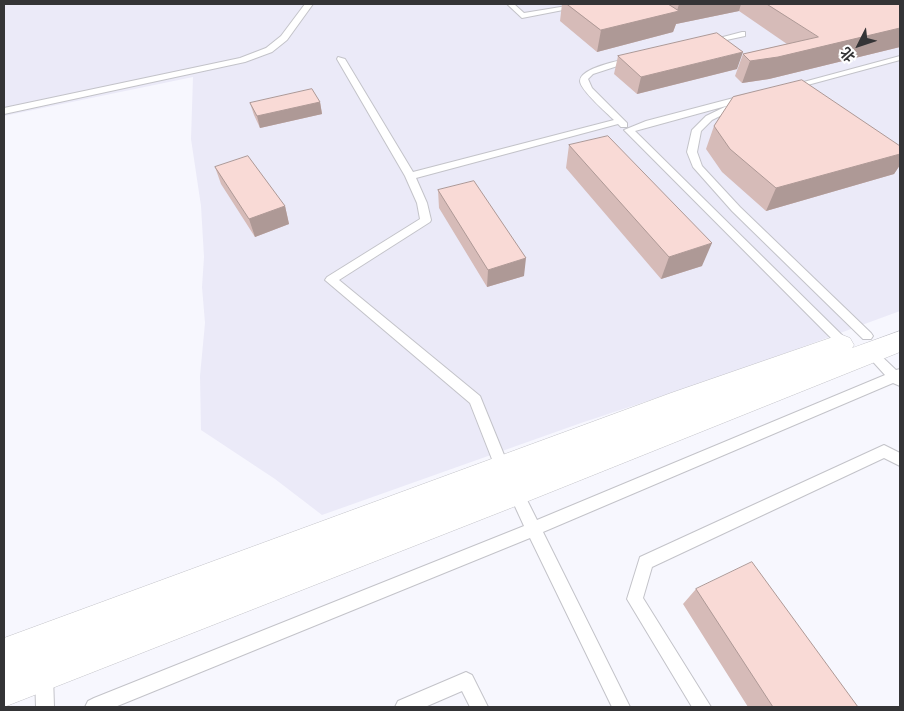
<!DOCTYPE html>
<html>
<head>
<meta charset="utf-8">
<style>
  body { margin:0 }
  #map { position:relative; width:904px; height:711px; overflow:hidden; background:#f7f7fe; font-family:Raleway,"Noto Sans SC",sans-serif }
  canvas { display:block }
  .frame { position:absolute; inset:0; border:5px solid #343436; pointer-events:none }
  .north { position:absolute; left:834px; top:20px; width:50px; height:50px; -webkit-text-stroke:4px #fff; paint-order:stroke; rotate:229deg; font-size:14px; font-weight:700; line-height:20px; text-align:center; color:#343436 }
  .north::after { content:''; display:block; margin:auto; width:18px; height:22px; background:#343436; clip-path:polygon(50% 0,100% 100%,50% 72%,0 100%) }
</style>
</head>
<body>
<div id="map">
<canvas width="904" height="711"></canvas>
<div class="frame"></div>
<div class="north">北</div>
</div>
<script>
const ctx = document.querySelector('canvas').getContext('2d');
ctx.lineJoin = 'round';
function fill(path, color) {
  ctx.fillStyle = color;
  ctx.fill(path, 'evenodd');
}
function stroke(path, color, width, dash) {
  ctx.strokeStyle = color;
  ctx.lineWidth = width;
  ctx.lineCap = dash ? 'butt' : 'round';
  ctx.setLineDash(dash || []);
  ctx.stroke(path);
}
fill(new Path2D(`
  M4 4H900V311L726 375 581 423 322 515 275 479 201 430 200 376 205 323 202 287 204 257 201 206 191 139 193 77 4 116Z`), '#ebeaf8');
const lane = new Path2D(`
  M305 4H313L287 40 272 52 245 62 4 114V108L240 58 266 48 281 36Z
  M507 4H514L524 13 579 4H594L522 18Z
  M742 32H745V36L708 44 704 42Z
  M900 56V60L789 90 785 87Z
  M338 57 345 59 413 172 614 120C607 113 580 90 580 81 580 68 621 60 632 58L636 60 593 74 588 79 592 88 627 123V127H621L618 124 416 178 427 203 431 220 430 222 339 280 480 396 511 472 509 477 504 478 499 477 470 403 325 280 327 277 420 219 417 203 405 176 337 59Z
  M745 95 748 96V100L635 131 848 341 850 344 848 347H840L624 130 646 121Z
  M731 104 735 107 734 109 712 120 701 131 697 152 702 166 740 207 871 333 873 336 871 339H863L732 211 693 167 687 152 692 130 706 116Z
  M871 348 875 350 896 370 900 369V386L893 383 543 532 630 707H612L530 538 115 707H85L88 701 94 698 524 526 507 489 509 484 514 482 519 484 537 520 885 375 865 353 867 350Z
  M884 445 900 453V466L884 458 652 567 643 598 711 707H692L627 599 640 557Z
  M44 666 50 669 53 675 54 707H36L35 675 38 669Z
  M466 672 472 675 488 707H470L462 691 425 707H395L398 701Z`);
const secondary = new Path2D(`
  M900 331V352L526 502 4 707V638L671 393 830 338 840 334 850 338 854 345 852 348Z`);
stroke(lane, '#c3c3c9', 2);
stroke(secondary, '#c3c3c9', 1);
fill(lane, '#fff');
fill(secondary, '#fff');
fill(new Path2D(`
  M562 4H900V47L769 79 742 83 735 76 743 54 787 44 739 11 676 24 673 32 597 52 560 21Z
  M618 56 737 69 637 94 614 74Z
  M320 102 322 114 260 128 254 115 250 103Z
  M714 126 900 146V165L894 174 766 211 722 172 706 149Z
  M569 145 702 266 661 279 566 168Z
  M215 167 285 206 289 224 255 237 221 184Z
  M438 190 524 276 487 287 439 208Z
  M696 589 858 707H748L683 604Z`), '#d6bbb8');
fill(new Path2D(`
  M679 4H741L739 11 676 24 673 32 597 52 601 30 677 11Z
  M900 28V47L769 79 742 83 750 61Z
  M743 52 737 69 637 94 641 77Z
  M320 102 322 114 260 128 257 116Z
  M900 154V165L894 174 766 211 776 188Z
  M285 206 289 224 255 237 249 219Z
  M712 243 702 266 661 279 669 257Z
  M526 258 524 276 487 287 488 270Z`), '#ae9996');
const building = new Path2D(`
  M567 4H668L679 11 601 30Z
  M767 4H900V28L778 57 750 61 743 54 818 37Z
  M717 33 743 52 641 77 618 56Z
  M802 80 900 146V154L776 188 730 149 714 126 733 97Z
  M312 89 320 102 257 116 250 103Z
  M608 136 712 243 669 257 569 145Z
  M248 156 285 206 249 219 215 167Z
  M474 181 526 258 488 270 438 190Z
  M752 562 858 707H773L696 589Z`);
fill(building, '#f9dad6');
stroke(building, '#ae9996', 1);
</script>
</body>
</html>
